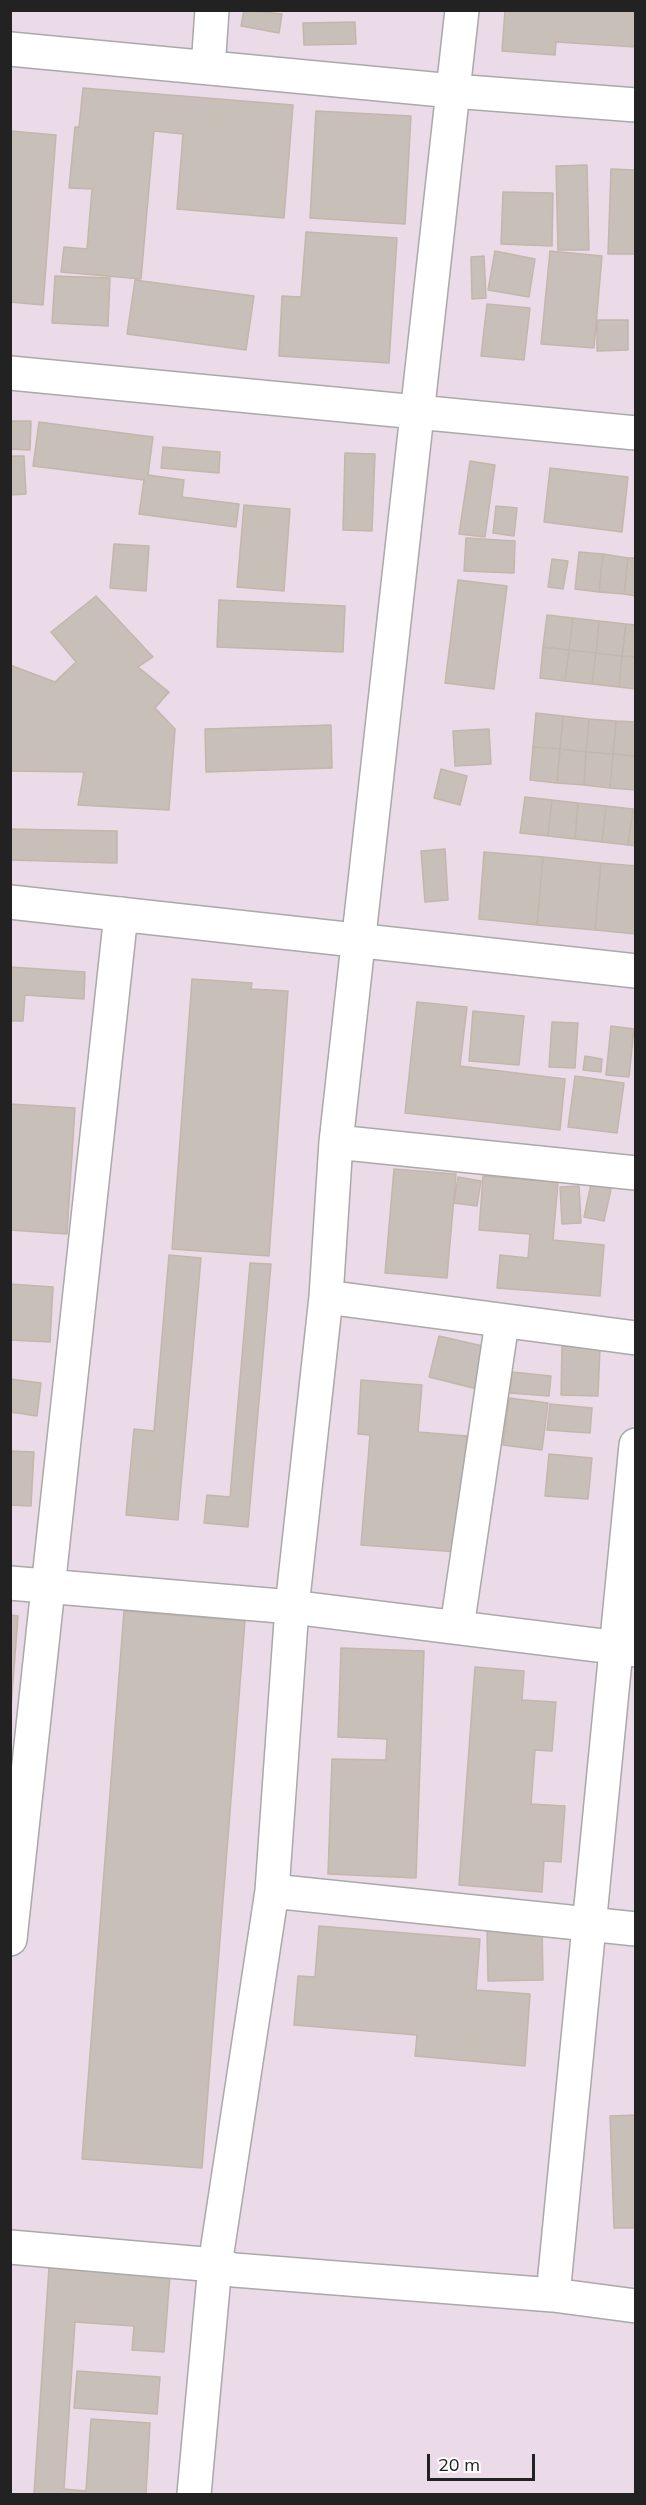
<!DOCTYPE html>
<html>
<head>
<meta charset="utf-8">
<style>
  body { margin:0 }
  #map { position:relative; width:646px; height:2505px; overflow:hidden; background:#f2efe9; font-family:Mulish,sans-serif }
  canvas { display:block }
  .frame { position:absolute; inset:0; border:12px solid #222; pointer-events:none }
  .scale { position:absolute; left:427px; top:2454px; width:108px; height:27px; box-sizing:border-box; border:3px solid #222; border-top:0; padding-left:8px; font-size:18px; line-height:21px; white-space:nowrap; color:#222; -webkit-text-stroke:4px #fff; paint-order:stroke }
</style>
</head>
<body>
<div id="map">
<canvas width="646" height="2505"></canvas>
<div class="frame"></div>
<div class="scale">20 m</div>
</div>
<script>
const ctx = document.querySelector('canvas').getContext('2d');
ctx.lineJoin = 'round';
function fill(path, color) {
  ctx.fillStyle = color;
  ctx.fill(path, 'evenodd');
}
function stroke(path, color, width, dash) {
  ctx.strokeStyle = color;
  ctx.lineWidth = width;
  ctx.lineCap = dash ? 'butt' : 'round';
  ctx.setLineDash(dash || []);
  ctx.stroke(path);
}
fill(new Path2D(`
  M11 11H635V2494H11Z`), '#ebdbe8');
const building = new Path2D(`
  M244 10 282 14 279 33 241 26Z
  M505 10H636V47L556 42 555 55 502 51Z
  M355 22 356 44 304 45 303 23Z
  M83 88 293 105 284 218 177 209 183 134 154 131 141 279 61 272 64 247 87 249 92 189 69 188 75 127H79Z
  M316 111 411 116 405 224 310 218Z
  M10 131 56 135 43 305 10 302Z
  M587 165 589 250H558L556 166Z
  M611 169 636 170V254H608Z
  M503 192 553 193 552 246 501 244Z
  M306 232 397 238 389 363 279 356 282 296 301 297Z
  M495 251 535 259 529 297 488 290Z
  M550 251 602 256 594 348 541 344Z
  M484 256 486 298 472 299 471 257Z
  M55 276 110 278 108 326 52 323Z
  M135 280 254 296 246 350 127 334Z
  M487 304 530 308 524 360 481 356Z
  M597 320H628V350L597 351Z
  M10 421H31L30 450 10 449Z
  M39 422 153 437 148 475 184 480 182 497 239 504 236 527 139 514 144 480 33 466Z
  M163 447 220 452 219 473 161 468Z
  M345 453 375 454 372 531 343 530Z
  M10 456H24L26 494 10 495Z
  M470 461 495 465 485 537 459 534Z
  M550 468 628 477 622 532 544 522Z
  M244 505 290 509 284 591 237 587Z
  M496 506 517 508 514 536 493 533Z
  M466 538 515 541 514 573 464 571Z
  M114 544 149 546 146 591 110 588Z
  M579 552 603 554 599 592 575 589Z
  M603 554 628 558 624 594 599 592Z
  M628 558H636V596L624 594Z
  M552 559 568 561 563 589 548 587Z
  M458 580 507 586 494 689 445 683Z
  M96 596 153 657 138 667 169 692 155 708 175 729 169 810 78 805 84 772 10 771V665L55 682 76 662 51 632Z
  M219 600 345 606 343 652 217 647Z
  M547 615 573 618 569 650 543 647Z
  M573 618 599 621 596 653 569 650Z
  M599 621 626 624 622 656 596 653Z
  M626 624 636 625V657L622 656Z
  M543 647 569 650 565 681 540 678Z
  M569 650 596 653 592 684 565 681Z
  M596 653 622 656 619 687 592 684Z
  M622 656 636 657V689L619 687Z
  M536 713 563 716 560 749 533 747Z
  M563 716 589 719 586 752 560 749Z
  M589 719 616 721 613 754 586 752Z
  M616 721 636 722V756L613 754Z
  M331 725 332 768 206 772 205 729Z
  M489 729 491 764 455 766 453 731Z
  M533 747 560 749 557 783 530 780Z
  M560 749 586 752 584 785 557 783Z
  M586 752 613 754 610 788 584 785Z
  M613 754 636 756V790L610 788Z
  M441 769 467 776 460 805 434 798Z
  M525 797 552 800 548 836 520 833Z
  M552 800 578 803 575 839 548 836Z
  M578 803 606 806 602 842 575 839Z
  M606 806 633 809 628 845 602 842Z
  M633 809H636V846L628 845Z
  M10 829 117 831V863L10 860Z
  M445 849 448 900 425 902 421 851Z
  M484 852 543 857 537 925 479 919Z
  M543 857 601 863 595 930 537 925Z
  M601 863 636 866V934L595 930Z
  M10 967 85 972 84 999 25 995 23 1021H10Z
  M192 979 252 983 251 989 288 991 269 1256 172 1249Z
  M417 1002 467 1007 460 1066 565 1079 560 1130 405 1113Z
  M473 1011 524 1016 519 1065 469 1061Z
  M552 1022 578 1023 575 1068 549 1067Z
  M611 1026 634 1029 629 1077 606 1075Z
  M585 1056 602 1059 601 1072 583 1070Z
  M575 1076 624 1083 617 1133 568 1127Z
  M10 1104 75 1108 67 1234 10 1230Z
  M394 1169 456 1174 447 1278 385 1273Z
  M483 1176 558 1182 553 1240 604 1245 600 1296 497 1288 500 1255 528 1258 530 1234 479 1230Z
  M458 1177 481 1181 477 1206 454 1203Z
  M591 1184 611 1189 604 1221 584 1217Z
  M579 1186 581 1223 562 1224 560 1187Z
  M169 1255 201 1258 178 1520 126 1515 134 1429 154 1431Z
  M250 1263 271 1264 248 1527 204 1523 207 1495 230 1497Z
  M10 1284 53 1287 50 1342 10 1340Z
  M439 1336 487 1347 477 1389 429 1377Z
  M562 1346 600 1347 598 1396 561 1395Z
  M512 1372 551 1376 549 1396 510 1393Z
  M10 1379 41 1383 37 1416 10 1412Z
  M361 1380 422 1385 418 1432 467 1436 458 1552 361 1545 370 1435 358 1434Z
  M509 1398 548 1403 542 1450 503 1445Z
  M550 1404 592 1408 590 1433 547 1430Z
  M10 1451 34 1452 31 1506 10 1505Z
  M549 1454 592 1458 588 1499 545 1496Z
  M124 1611 245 1621 202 2168 82 2159Z
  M10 1615 18 1616 10 1721Z
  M341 1648 424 1651 416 1878 328 1874 332 1759 386 1760 387 1739 338 1737Z
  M475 1667 524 1671 522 1700 556 1702 552 1751 535 1750 531 1804 565 1806 561 1862 544 1861 542 1892 459 1885Z
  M319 1926 480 1939 476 1990 530 1994 525 2066 415 2056 417 2035 294 2025 298 1976 315 1977Z
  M542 1929 543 1980 488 1981 487 1930Z
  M636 2115V2228H614L610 2116Z
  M49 2267 170 2275 164 2352 132 2350 134 2326 75 2322 64 2489 86 2491 91 2419 150 2423 146 2494H34Z
  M77 2371 160 2377 157 2414 74 2408Z`);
fill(building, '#c7bfb8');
stroke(building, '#c4b6ab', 1.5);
const minor = new Path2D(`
  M10 49 453 91 636 105
  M208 68 212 10
  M10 373 636 433
  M10 902 636 971
  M336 1142 636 1173
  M326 1297 636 1338
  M10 1583 292 1607 636 1650
  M457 1627 502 1322
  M272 1891 636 1929
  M10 1939 121 914
  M10 2247 215 2265 234 2270 553 2295 636 2306
  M553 2295 636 1445
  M194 2494 215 2265 272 1891 292 1607 326 1297 336 1142 462 10`);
stroke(minor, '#a9a9a9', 36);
stroke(minor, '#fff', 33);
</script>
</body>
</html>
